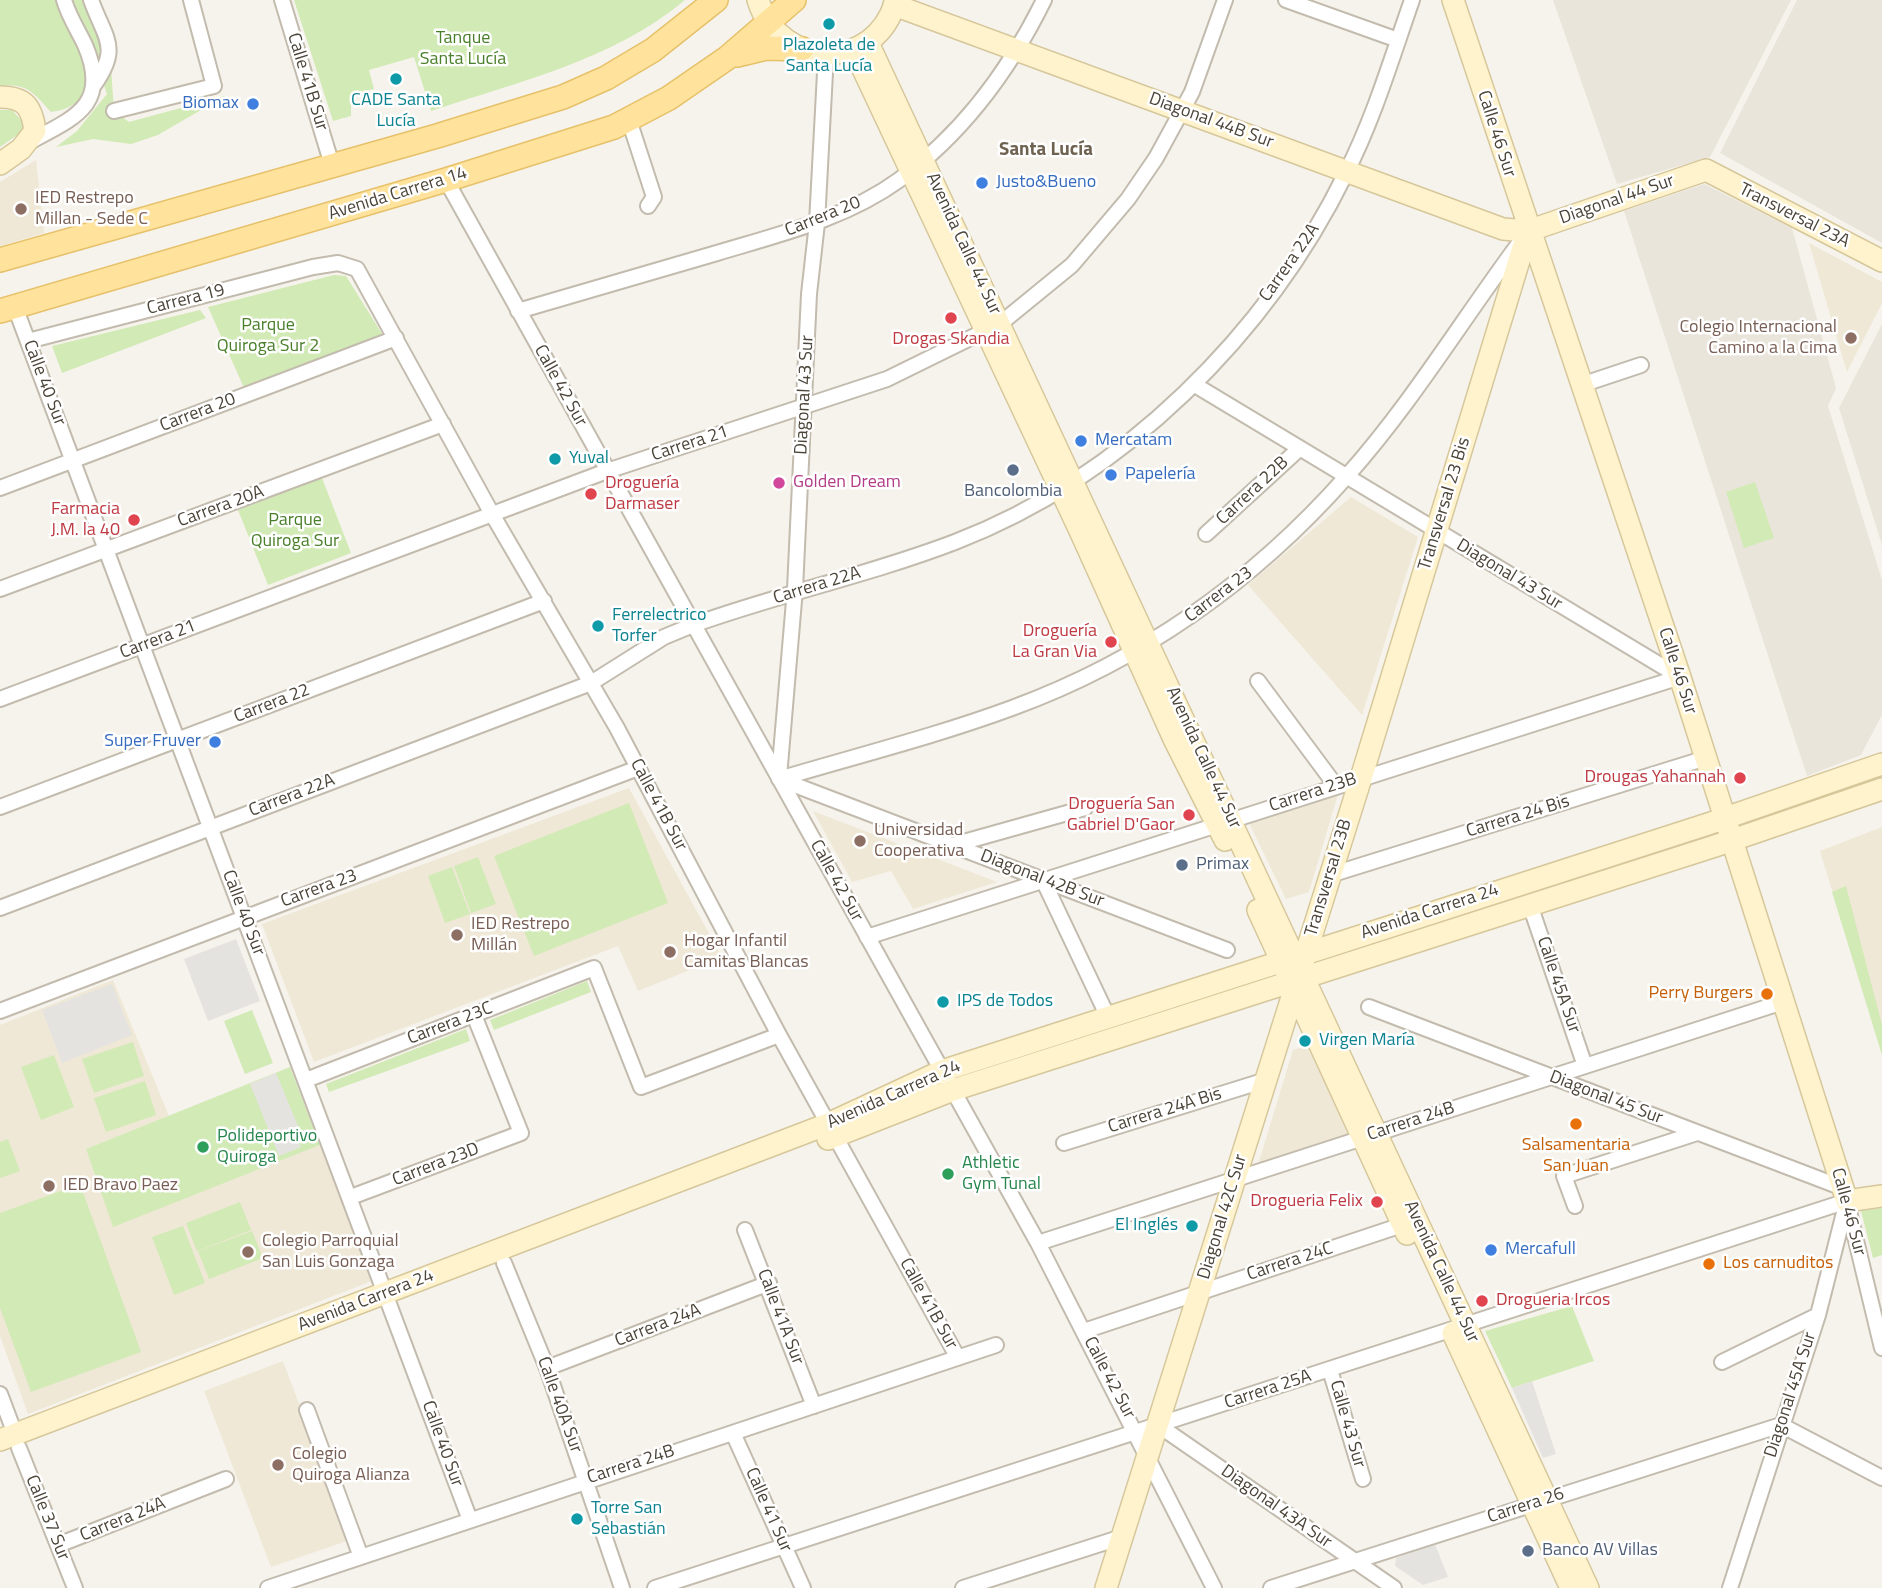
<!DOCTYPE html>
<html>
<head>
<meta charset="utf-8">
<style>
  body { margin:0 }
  canvas { display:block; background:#f6f3ec }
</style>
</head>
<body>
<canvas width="1882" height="1588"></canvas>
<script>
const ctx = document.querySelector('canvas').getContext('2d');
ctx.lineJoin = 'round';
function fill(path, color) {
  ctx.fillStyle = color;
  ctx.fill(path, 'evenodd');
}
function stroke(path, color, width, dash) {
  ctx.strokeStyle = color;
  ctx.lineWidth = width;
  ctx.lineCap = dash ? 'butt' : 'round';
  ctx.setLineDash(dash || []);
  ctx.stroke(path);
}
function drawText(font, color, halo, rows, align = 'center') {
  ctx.font = font + ' "Titillium Web",sans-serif';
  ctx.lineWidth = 5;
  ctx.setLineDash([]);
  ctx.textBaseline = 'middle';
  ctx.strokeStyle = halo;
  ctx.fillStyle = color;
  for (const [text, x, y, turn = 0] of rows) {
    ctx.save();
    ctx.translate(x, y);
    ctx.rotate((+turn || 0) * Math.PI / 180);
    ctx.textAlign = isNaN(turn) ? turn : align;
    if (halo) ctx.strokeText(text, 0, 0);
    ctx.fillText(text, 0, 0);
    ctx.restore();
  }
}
fill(new Path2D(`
  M1553 0H1791L1710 157 1617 184Z
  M1797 0H1882V243L1720 153Z
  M1704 184 1792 228 1836 388 1828 406 1882 580V715L1861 755 1807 776 1624 211Z
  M1882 324V545L1839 408Z`), '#eae5da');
fill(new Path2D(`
  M36 160 44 233 0 246V182Z
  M1809 243 1882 282V303L1847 372Z
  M1351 497 1418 537 1362 715 1248 585Z
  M629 788 722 957 638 991 618 946 314 1062 262 924Z
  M1339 791 1309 892 1286 899 1248 821Z
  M813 811 997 882 913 909 891 871 852 882Z
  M1882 827V1055L1820 851Z
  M113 980 169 1116 86 1149 113 1226 320 1145 372 1281 28 1414 0 1336V1025Z
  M1311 1045 1353 1135 1257 1168 1293 1050Z
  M283 1361 350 1540 271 1567 204 1391Z`), '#efe8d6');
fill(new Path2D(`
  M0 0H57C73 35 118 103 51 112 35 94 26 82 0 86Z
  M73 0H87L110 53 114 111 129 122 225 96 158 135 131 144 93 139 56 147 77 131 107 94Z
  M294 0H685C614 60 517 82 431 111L414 57 369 70 374 89 351 94V116L333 121Z
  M0 110H12L24 123 23 131 0 147Z
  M334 275 346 276 384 337 245 390 208 307Z
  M200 310 206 318 62 373 52 346Z
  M322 478 351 553 268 585 238 510Z
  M1755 482 1774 538 1744 548 1726 492Z
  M629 803 668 903 534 956 494 856Z
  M478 857 496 904 471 913 454 866Z
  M452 867 470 914 445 923 428 876Z
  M1846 886 1882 1025V1055L1832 892Z
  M587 981 591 992 494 1030 490 1020Z
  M252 1010 273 1063 245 1074 224 1021Z
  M466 1029 470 1041 329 1092 326 1084Z
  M133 1042 144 1076 94 1093 82 1059Z
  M54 1055 74 1107 41 1120 21 1067Z
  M290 1067 320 1145 113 1227 86 1149Z
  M145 1081 156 1115 106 1132 94 1098Z
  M8 1139 20 1171 0 1178V1142Z
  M80 1184 141 1352 31 1392 0 1308V1213Z
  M240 1202 251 1230 197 1251 186 1223Z
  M1882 1208V1255L1873 1258 1861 1211Z
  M183 1226 205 1283 174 1295 152 1237Z
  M252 1231 263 1258 209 1279 198 1251Z
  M1572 1306 1594 1361 1512 1388 1485 1331Z`), '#d2eab5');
fill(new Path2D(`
  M236 939 260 1001 208 1021 184 959Z
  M112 984 132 1035 62 1063 42 1010Z
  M276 1073 303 1138 298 1141 301 1147 279 1156 250 1084Z
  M1532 1381 1556 1454 1543 1458 1512 1388Z
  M1435 1544 1448 1577 1423 1585 1395 1566 1396 1558Z`), '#e5e3e0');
const street = new Path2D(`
  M91 0C105 39 121 47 94 85
  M282 0 332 165
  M1286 0 1398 40
  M114 111 214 86 191 0
  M629 120 654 197 648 206
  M29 142C74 118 111 105 85 45 78 30 69 17 64 0
  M446 180 1038 1243 1214 1588
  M15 307 470 1520
  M518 311C585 292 651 272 717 253 780 234 845 219 899 180 962 134 1010 69 1044 0
  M28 341 313 267 338 263 357 269 492 514 617 728 779 1035 958 1358
  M1195 385 1680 677
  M1581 385 1641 365
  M0 488 396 338
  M1206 534 1300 448
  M0 589 443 424
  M1258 681 1336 786
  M0 699 607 471 887 379 1001 323 1072 265 1128 199 1156 158 1192 92 1225 0
  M779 777 795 589 809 294 817 223 826 54
  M779 779C856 756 936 736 1012 708 1143 660 1255 580 1347 476 1412 403 1462 320 1520 242
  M779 779 1227 950
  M0 807 544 601
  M953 845 1085 808
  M1330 875 1706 758
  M1043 880 1108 1017
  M1530 905 1585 1066
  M0 908 591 683 664 637 693 625C779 594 869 575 955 542 1124 477 1267 334 1346 173 1374 118 1392 57 1412 0
  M867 937 1680 677
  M1369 1007 1843 1188
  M0 1011 638 768
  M306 1080 594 968 641 1087 779 1035
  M1064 1143 1266 1080
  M351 1197 521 1133 474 1015
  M1847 1203 1882 1348
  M1575 1206 1564 1176 1697 1133
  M745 1230 814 1406
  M1038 1243 1783 1002
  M504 1263 547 1368 622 1588
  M1084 1331 1411 1222
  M1722 1362 1818 1315
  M547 1368 769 1283
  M1330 1370 1363 1479
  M0 1394 15 1434
  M307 1410 361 1557
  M1158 1425 1394 1588
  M733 1433 803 1588
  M19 1448 75 1588
  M58 1545 226 1479
  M268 1588 996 1345
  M655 1588 1847 1201
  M963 1588 1122 1537
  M1271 1588 1781 1425 1882 1478
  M1730 1588 1818 1315 1847 1201`);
const secondary = new Path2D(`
  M758 0C780 70 876 73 896 0
  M1453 0 1680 677 1847 1201 1882 1196
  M894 5 1503 229 1528 231 1706 170 1882 261
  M868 43 1588 1588
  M854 50 1081 533 1174 739 1225 840
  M0 97C25 97 32 107 35 131L21 149 0 164
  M1258 910 1407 1234
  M828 1139 953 1090 1715 846 1882 789
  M1453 1333 1571 1588
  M0 1440 828 1124 942 1071 1708 824 1882 764
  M1106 1588 1361 778 1528 231`);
const primary = new Path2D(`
  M737 55 766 48 802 49
  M0 260 437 136 563 97 606 78 653 50 716 0
  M0 311 446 180 614 127 669 98 727 58 794 0`);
stroke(street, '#c2bbae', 18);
stroke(secondary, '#d6c79b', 24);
stroke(primary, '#e6c16a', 26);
stroke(street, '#fff', 14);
stroke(secondary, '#fff3cd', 21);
stroke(primary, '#ffe39c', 23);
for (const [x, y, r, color] of [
  [829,24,7,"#0f9aa8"],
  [396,79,7,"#0f9aa8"],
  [253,104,7,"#3f7fe0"],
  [982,183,7,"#3f7fe0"],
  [21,209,7,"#8d6e63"],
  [951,318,7,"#e0444e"],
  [1851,338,7,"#8d6e63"],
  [1081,441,7,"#3f7fe0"],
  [555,459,7,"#0f9aa8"],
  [1013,470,7,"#5c6f8a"],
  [1111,475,7,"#3f7fe0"],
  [779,483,7,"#d1479c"],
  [591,494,7,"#e0444e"],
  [134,520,7,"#e0444e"],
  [598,626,7,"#0f9aa8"],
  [1111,642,7,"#e0444e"],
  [215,742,7,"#3f7fe0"],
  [1740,778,7,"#e0444e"],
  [1189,815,7,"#e0444e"],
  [860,841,7,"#8d6e63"],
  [1182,865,7,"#5c6f8a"],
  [457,935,7,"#8d6e63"],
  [670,952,7,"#8d6e63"],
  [1767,994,7,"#e8710a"],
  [943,1002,7,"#0f9aa8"],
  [1305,1041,7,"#0f9aa8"],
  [1576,1124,7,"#e8710a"],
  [203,1147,7,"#2e9e5b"],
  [948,1174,7,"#2e9e5b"],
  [49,1186,7,"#8d6e63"],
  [1377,1202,7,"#e0444e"],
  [1192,1226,7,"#0f9aa8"],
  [1491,1250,7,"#3f7fe0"],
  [248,1252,7,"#8d6e63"],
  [1709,1264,7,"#e8710a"],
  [1482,1301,7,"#e0444e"],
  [278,1465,7,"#8d6e63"],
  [577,1519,7,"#0f9aa8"],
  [1528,1551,7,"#5c6f8a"]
]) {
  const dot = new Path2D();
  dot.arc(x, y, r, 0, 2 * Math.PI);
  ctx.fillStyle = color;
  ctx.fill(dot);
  stroke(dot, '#fff', 2.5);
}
drawText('18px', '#4a7f2a', '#fff', [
  ["Tanque",463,39],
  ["Santa Lucía",463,60],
  ["Parque",268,326],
  ["Quiroga Sur 2",268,347],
  ["Parque",295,521],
  ["Quiroga Sur",295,542]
]);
drawText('18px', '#0d838f', '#fff', [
  ["Plazoleta de",829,46,"center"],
  ["Santa Lucía",829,67,"center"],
  ["CADE Santa",396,101,"center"],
  ["Lucía",396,122,"center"],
  ["Yuval",569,459],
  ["Ferrelectrico",612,616],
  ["Torfer",612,637],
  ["IPS de Todos",957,1002],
  ["Virgen María",1319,1041],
  ["El Inglés",1178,1226,"right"],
  ["Torre San",591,1509],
  ["Sebastián",591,1530]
], 'left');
drawText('18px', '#4b4439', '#fff', [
  ["Calle 41B Sur",307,82,73],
  ["Diagonal 44B Sur",1211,121,20],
  ["Calle 46 Sur",1496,134,72],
  ["Avenida Carrera 14",398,194,-17],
  ["Diagonal 44 Sur",1617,200,-19],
  ["Transversal 23A",1794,216,27],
  ["Carrera 20",823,217,-22],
  ["Avenida Calle 44 Sur",963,244,65],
  ["Carrera 22A",1290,263,-55],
  ["Carrera 19",186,300,-14],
  ["Calle 40 Sur",44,383,69],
  ["Calle 42 Sur",560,386,61],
  ["Diagonal 43 Sur",805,395,-87],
  ["Carrera 20",198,413,-21],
  ["Carrera 21",690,444,-18],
  ["Carrera 22B",1253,491,-43],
  ["Transversal 23 Bis",1445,504,-73],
  ["Carrera 20A",221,507,-20],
  ["Diagonal 43 Sur",1509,575,31],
  ["Carrera 22A",817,586,-17],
  ["Carrera 23",1219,595,-37],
  ["Carrera 21",158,640,-21],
  ["Calle 46 Sur",1677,671,72],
  ["Carrera 22",272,704,-21],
  ["Avenida Calle 44 Sur",1203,758,65],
  ["Carrera 23B",1313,793,-18],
  ["Carrera 22A",292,796,-21],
  ["Calle 41B Sur",658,805,62],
  ["Carrera 24 Bis",1518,817,-17],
  ["Transversal 23B",1329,878,-73],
  ["Diagonal 42B Sur",1042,879,21],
  ["Calle 42 Sur",836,881,61],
  ["Carrera 23",319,889,-20],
  ["Avenida Carrera 24",1430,912,-18],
  ["Calle 40 Sur",243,913,69],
  ["Calle 45A Sur",1558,985,71],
  ["Carrera 23C",450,1024,-21],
  ["Avenida Carrera 24",894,1095,-24],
  ["Diagonal 45 Sur",1606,1098,21],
  ["Carrera 24A Bis",1165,1111,-17],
  ["Carrera 24B",1411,1122,-18],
  ["Carrera 23D",436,1165,-21],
  ["Calle 46 Sur",1848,1212,75],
  ["Diagonal 42C Sur",1223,1217,-73],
  ["Carrera 24C",1290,1262,-18],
  ["Avenida Calle 44 Sur",1441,1272,65],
  ["Avenida Carrera 24",366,1301,-21],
  ["Calle 41B Sur",928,1304,61],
  ["Calle 41A Sur",780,1317,69],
  ["Carrera 24A",658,1326,-21],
  ["Calle 42 Sur",1109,1378,62],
  ["Carrera 25A",1268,1390,-18],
  ["Diagonal 45A Sur",1791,1395,-72],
  ["Calle 40A Sur",559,1405,70],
  ["Calle 43 Sur",1347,1424,74],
  ["Calle 40 Sur",442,1444,70],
  ["Carrera 24B",631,1465,-18],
  ["Carrera 26",1526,1506,-18],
  ["Diagonal 43A Sur",1276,1507,35],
  ["Calle 41 Sur",768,1510,66],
  ["Calle 37 Sur",47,1518,68],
  ["Carrera 24A",123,1520,-22]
]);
drawText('18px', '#366cbe', '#fff', [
  ["Biomax",239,104,"right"],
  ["Justo&Bueno",996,183],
  ["Mercatam",1095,441],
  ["Papelería",1125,475],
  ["Super Fruver",201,742,"right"],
  ["Mercafull",1505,1250]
], 'left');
drawText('18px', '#785e54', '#fff', [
  ["IED Restrepo",35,199],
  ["Millan - Sede C",35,220],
  ["Colegio Internacional",1837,328,"right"],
  ["Camino a la Cima",1837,349,"right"],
  ["Universidad",874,831],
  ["Cooperativa",874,852],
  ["IED Restrepo",471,925],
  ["Millán",471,946],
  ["Hogar Infantil",684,942],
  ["Camitas Blancas",684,963],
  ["IED Bravo Paez",63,1186],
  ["Colegio Parroquial",262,1242],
  ["San Luis Gonzaga",262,1263],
  ["Colegio",292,1455],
  ["Quiroga Alianza",292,1476]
], 'left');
drawText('18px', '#be3a42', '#fff', [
  ["Drogas Skandia",951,340,"center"],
  ["Droguería",605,484,"left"],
  ["Darmaser",605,505,"left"],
  ["Farmacia",120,510],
  ["J.M. la 40",120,531],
  ["Droguería",1097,632],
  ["La Gran Via",1097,653],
  ["Drougas Yahannah",1726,778],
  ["Droguería San",1175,805],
  ["Gabriel D'Gaor",1175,826],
  ["Drogueria Felix",1363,1202],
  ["Drogueria Ircos",1496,1301,"left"]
], 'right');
drawText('18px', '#b23c85', '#fff', [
  ["Golden Dream",793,483]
], 'left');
drawText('18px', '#4e5e75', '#fff', [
  ["Bancolombia",1013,492,"center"],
  ["Primax",1196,865],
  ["Banco AV Villas",1542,1551]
], 'left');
drawText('18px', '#c56008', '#fff', [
  ["Perry Burgers",1753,994],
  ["Salsamentaria",1576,1146,"center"],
  ["San Juan",1576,1167,"center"],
  ["Los carnuditos",1723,1264,"left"]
], 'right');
drawText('18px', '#27864d', '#fff', [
  ["Polideportivo",217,1137],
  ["Quiroga",217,1158],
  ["Athletic",962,1164],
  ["Gym Tunal",962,1185]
], 'left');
drawText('bold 19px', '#6e6250', '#fff', [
  ["Santa Lucía",1046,150]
]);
</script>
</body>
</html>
